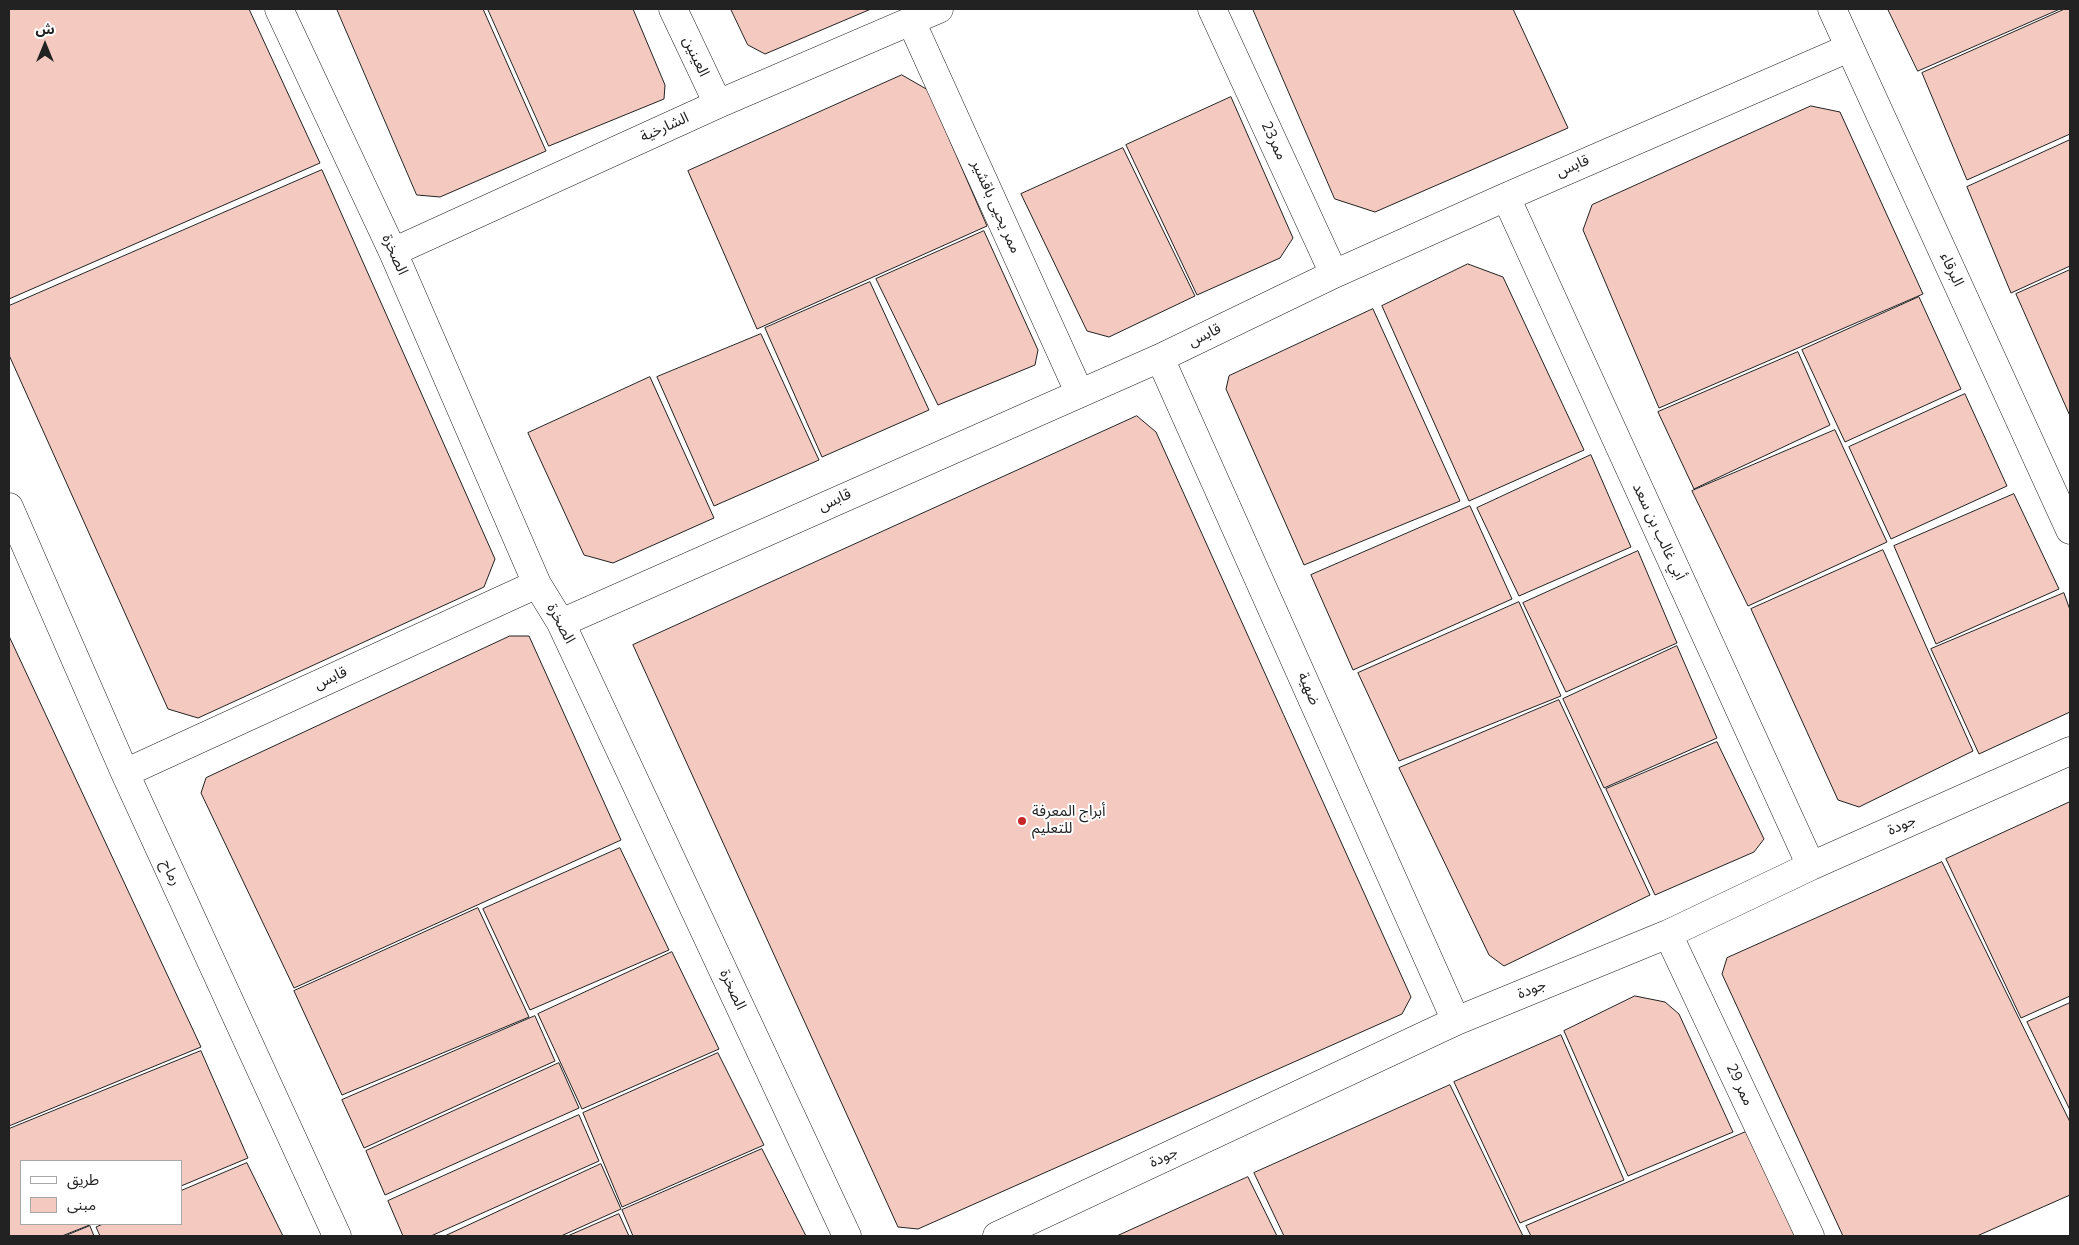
<!DOCTYPE html>
<html>
<head>
<meta charset="utf-8">
<style>
  body { margin:0 }
  #map { position:relative; width:2079px; height:1245px; overflow:hidden; background:#fff; font-family:"Nunito Sans","Noto Sans Arabic",sans-serif }
  canvas { display:block }
  .frame { position:absolute; inset:0; border:10px solid #222; pointer-events:none }
  .legend { position:absolute; left:20px; top:1160px; width:162px; height:65px; box-sizing:border-box; background:#fff; border:1px solid #a7a7a7; margin:0; padding:6px 9px; list-style:none; font-size:15px; color:#222 }
  .legend li { display:flex; align-items:center; gap:10px; height:25px }
  .legend b { width:25px; border:1px solid #a7a7a7 }
  .north { position:absolute; left:20px; top:20px; width:50px; height:50px; -webkit-text-stroke:4px #fff; paint-order:stroke; rotate:0deg; font-size:14px; font-weight:700; line-height:20px; text-align:center; color:#222 }
  .north::after { content:''; display:block; margin:auto; width:18px; height:22px; background:#222; clip-path:polygon(50% 0,100% 100%,50% 72%,0 100%) }
</style>
</head>
<body>
<div id="map">
<canvas width="2079" height="1245"></canvas>
<div class="frame"></div>
<ul class="legend">
<li><b style="height:6px;background:#fff"></b>طريق</li>
<li><b style="height:14px;background:#f3c9c0"></b>مبنى</li>
</ul>
<div class="north">ش</div>
</div>
<script>
const ctx = document.querySelector('canvas').getContext('2d');
ctx.lineJoin = 'round';
function fill(path, color) {
  ctx.fillStyle = color;
  ctx.fill(path, 'evenodd');
}
function stroke(path, color, width, dash) {
  ctx.strokeStyle = color;
  ctx.lineWidth = width;
  ctx.lineCap = dash ? 'butt' : 'round';
  ctx.setLineDash(dash || []);
  ctx.stroke(path);
}
function drawText(font, color, halo, rows, align = 'center') {
  ctx.font = font + ' "Nunito Sans","Noto Sans Arabic",sans-serif';
  ctx.lineWidth = 4;
  ctx.setLineDash([]);
  ctx.textBaseline = 'middle';
  ctx.strokeStyle = halo;
  ctx.fillStyle = color;
  for (const [text, x, y, turn = 0] of rows) {
    ctx.save();
    ctx.translate(x, y);
    ctx.rotate((+turn || 0) * Math.PI / 180);
    ctx.textAlign = isNaN(turn) ? turn : align;
    if (halo) ctx.strokeText(text, 0, 0);
    ctx.fillText(text, 0, 0);
    ctx.restore();
  }
}
const building = new Path2D(`
  M9 9H249L320 163 9 299Z
  M337 9H483L546 151 440 197 417 195Z
  M488 9H633L665 85 664 99 549 146Z
  M731 9H871L765 54 748 45Z
  M1253 9H1513L1568 128 1375 212 1335 199Z
  M1888 9H2060L1918 71Z
  M2065 9H2070V134L1967 180 1922 73Z
  M902 75 928 90 987 226 757 329 688 171Z
  M1231 97 1293 238 1280 258 1197 295 1126 145Z
  M1811 106 1840 112 1923 294 1659 408 1583 230 1592 205Z
  M2070 140V266L2011 293 1967 187Z
  M1123 148 1195 296 1109 337 1087 331 1021 194Z
  M322 170 495 559 484 587 198 718 168 709 9 355V306Z
  M984 231 1038 350 1035 365 938 405 876 279Z
  M1468 264 1503 277 1584 450 1469 501 1382 306Z
  M2070 270V416L2016 294Z
  M870 282 929 410 822 457 765 328Z
  M1919 297 1961 389 1845 442 1802 350Z
  M1373 309 1460 501 1304 565 1226 389 1229 376Z
  M761 334 819 460 714 506 657 377Z
  M1798 352 1830 425 1694 489 1658 412Z
  M650 377 714 518 613 563 584 555 528 433Z
  M1965 394 2007 486 1891 539 1849 447Z
  M1137 416 1156 432 1411 997 1402 1014 918 1229 898 1227 633 645Z
  M1835 430 1887 542 1748 606 1692 491Z
  M1591 455 1631 547 1519 596 1477 508Z
  M2014 494 2059 589 1936 644 1894 546Z
  M1470 506 1512 599 1353 670 1311 575Z
  M1883 550 1973 751 1859 807 1838 800 1751 609Z
  M1638 551 1677 643 1566 692 1523 603Z
  M2064 593 2070 610V712L1979 754 1931 649Z
  M1519 602 1561 696 1399 761 1358 673Z
  M9 636 201 1047 9 1126Z
  M510 636H529L621 840 294 988 201 793 206 778Z
  M1677 646 1717 738 1604 788 1563 699Z
  M1559 700 1650 895 1504 966 1489 955 1399 768Z
  M1717 742 1764 839 1754 852 1655 895 1606 789Z
  M2070 802V996L2021 1018 1946 859Z
  M620 848 669 950 530 1010 483 909Z
  M1942 862 2070 1122V1195L1977 1236H1843L1722 974 1727 958Z
  M478 908 529 1017 342 1095 294 991Z
  M672 952 719 1049 582 1109 538 1014Z
  M1635 996 1665 1002 1679 1014 1733 1132 1628 1176 1564 1031Z
  M2070 1003V1110L2027 1022Z
  M535 1016 555 1061 364 1148 342 1100Z
  M1561 1035 1624 1180 1520 1223 1454 1082Z
  M201 1051 248 1158 181 1186V1161H21V1224H92L62 1236H9V1129Z
  M718 1053 764 1145 622 1207 583 1113Z
  M559 1063 579 1108 385 1195 366 1151Z
  M1450 1085 1523 1236H1284L1254 1173Z
  M579 1115 599 1161 431 1236H403L388 1201Z
  M1748 1131 1795 1236H1531L1526 1226Z
  M762 1149 806 1236H633L622 1210Z
  M247 1163 283 1236H100L96 1227 103 1224H181V1191Z
  M601 1164 621 1209 561 1236H445Z
  M1248 1177 1277 1236H1117Z
  M619 1214 629 1236H568Z
  M90 1226 94 1236H65Z`);
fill(building, '#f3c9c0');
stroke(building, '#222', 1);
const minor = new Path2D(`
  M279 9 393 252 537 584 561 623 847 1236
  M673 9 718 104
  M1212 9 1334 274
  M1832 9 2070 530
  M911 21 1079 392
  M1506 197 1811 866
  M393 252 718 104 939 9
  M1160 358 1456 1021
  M9 507 125 773 337 1236
  M561 623 1160 358 1334 274 1506 197 1849 48
  M125 773 537 584
  M1668 934 1810 1236
  M997 1236 1456 1021 1668 934 1811 866 2070 751`);
stroke(minor, '#222', 29);
stroke(minor, '#fff', 28);
for (const [x, y, r, color] of [
  [1022,821,5,"#c62828"]
]) {
  const dot = new Path2D();
  dot.arc(x, y, r, 0, 2 * Math.PI);
  ctx.fillStyle = color;
  ctx.fill(dot);
  stroke(dot, '#fff', 2);
}
drawText('15px', '#222', '#fff', [
  ["العينين",695,57,65],
  ["الشارخية",665,128,-24],
  ["ممر23",1273,141,65],
  ["قابس",1573,167,-23],
  ["ممر يحيى باقشير",995,207,66],
  ["الصخرة",394,255,66],
  ["البرقاء",1951,270,65],
  ["قابس",1205,336,-26],
  ["قابس",835,501,-24],
  ["أبي غالب بن سعد",1658,532,65],
  ["الصخرة",560,624,62],
  ["قابس",331,679,-25],
  ["ضهية",1308,689,66],
  ["جودة",1902,826,-24],
  ["رماح",170,873,65],
  ["الصخرة",732,990,65],
  ["جودة",1532,990,-22],
  ["ممر 29",1739,1085,65],
  ["جودة",1164,1158,-25]
]);
drawText('15px', '#222', '#fff', [
  ["أبراج المعرفة",1032,812],
  ["للتعليم",1032,829]
], 'left');
</script>
</body>
</html>
